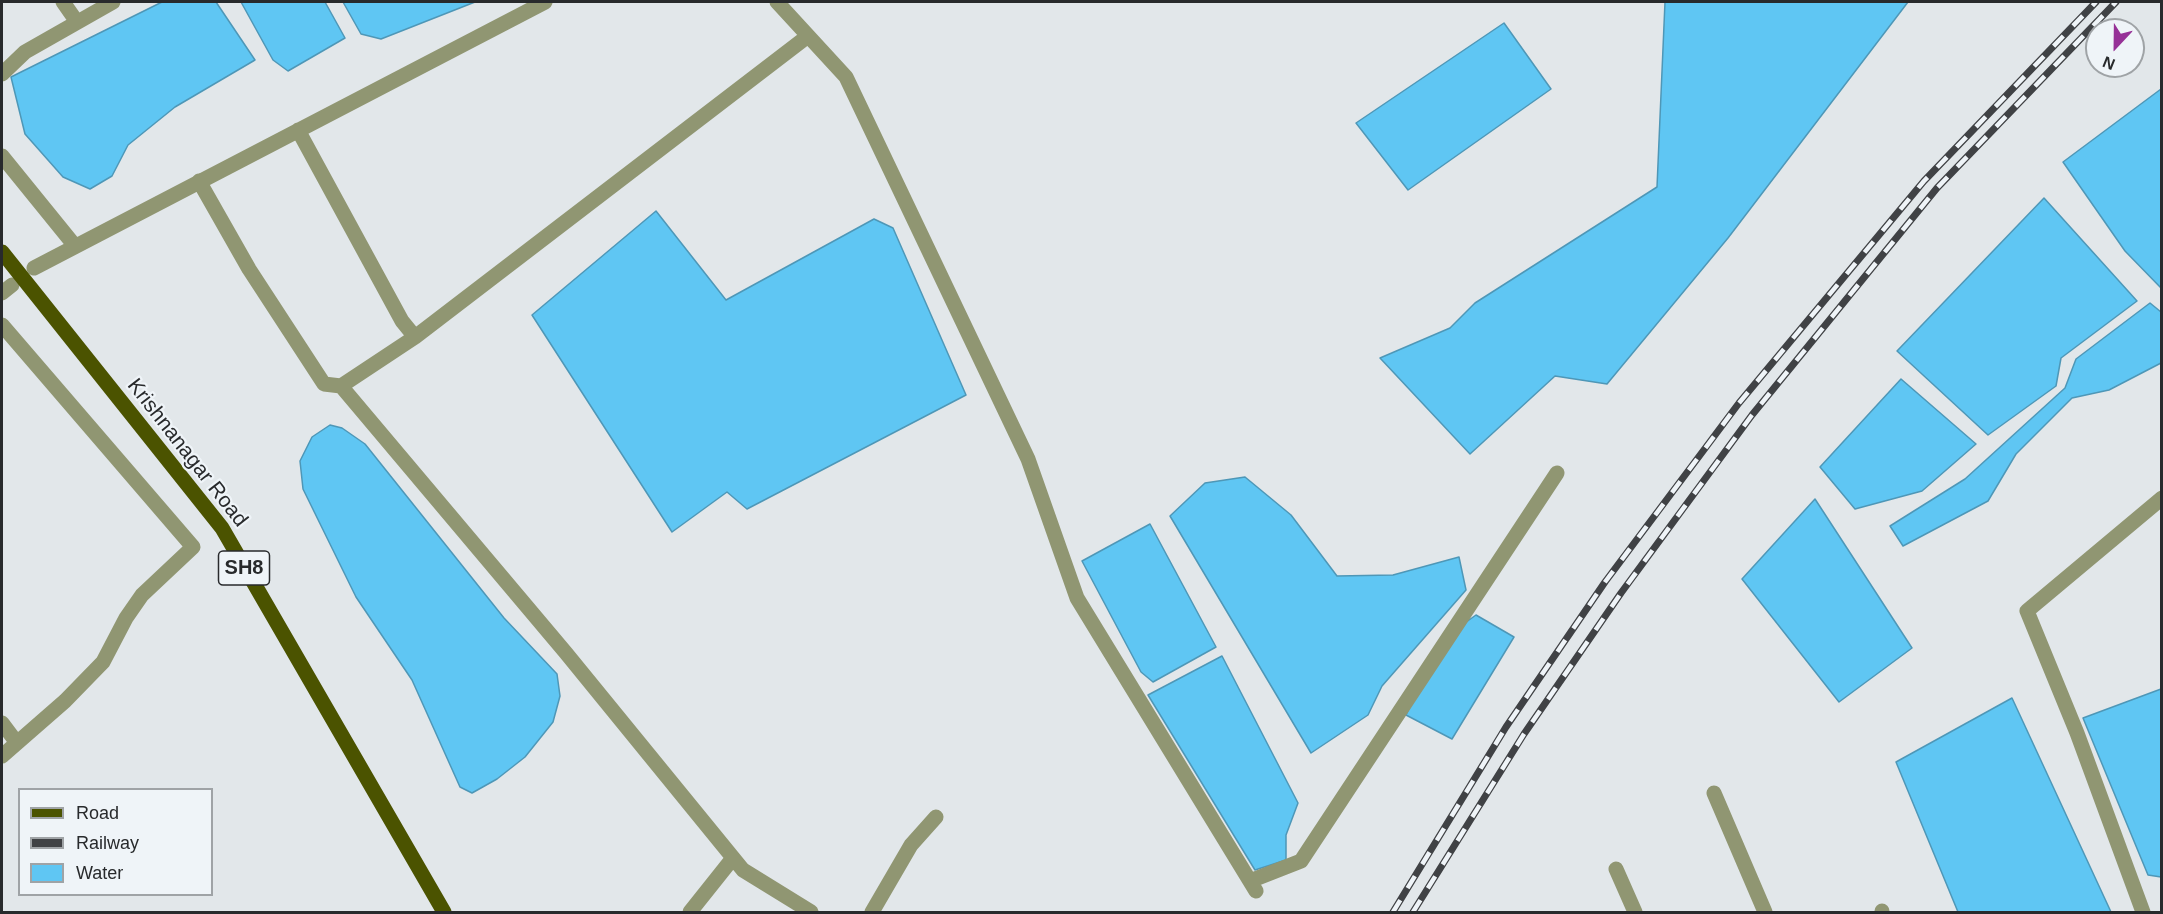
<!DOCTYPE html>
<html>
<head>
<meta charset="utf-8">
<style>
  body { margin:0 }
  #map { position:relative; width:2163px; height:914px; overflow:hidden; background:#e2e7ea; font-family:Helvetica,sans-serif }
  canvas { display:block }
  .frame { position:absolute; inset:0; border:3px solid #282a2c; pointer-events:none }
  .legend { position:absolute; left:18px; top:788px; width:195px; height:108px; box-sizing:border-box; background:#eff4f8; border:2px solid #9fa3a6; margin:0; padding:8px 10px; list-style:none; font-size:18px; color:#282a2c }
  .legend li { display:flex; align-items:center; gap:12px; height:30px }
  .legend b { width:30px; border:2px solid #9fa3a6 }
  .north { position:absolute; left:2085px; top:18px; width:60px; height:60px; box-sizing:border-box; background:#eff4f8; border:2px solid #9fa3a6; border-radius:50%; rotate:202deg; font-size:16px; font-weight:700; line-height:24px; text-align:center; color:#282a2c }
  .north::after { content:''; display:block; margin:auto; width:21px; height:27px; background:#963197; clip-path:polygon(50% 0,100% 100%,50% 72%,0 100%) }
</style>
</head>
<body>
<div id="map">
<canvas width="2163" height="914"></canvas>
<div class="frame"></div>
<ul class="legend">
<li><b style="height:8px;background:#4b5300"></b>Road</li>
<li><b style="height:8px;background:#404245"></b>Railway</li>
<li><b style="height:16px;background:#5fc6f3"></b>Water</li>
</ul>
<div class="north">N</div>
</div>
<script>
const ctx = document.querySelector('canvas').getContext('2d');
ctx.lineJoin = 'round';
function fill(path, color) {
  ctx.fillStyle = color;
  ctx.fill(path, 'evenodd');
}
function stroke(path, color, width, dash) {
  ctx.strokeStyle = color;
  ctx.lineWidth = width;
  ctx.lineCap = dash ? 'butt' : 'round';
  ctx.setLineDash(dash || []);
  ctx.stroke(path);
}
function drawText(font, color, halo, rows, align = 'center') {
  ctx.font = font + ' Helvetica,sans-serif';
  ctx.lineWidth = 4.5;
  ctx.setLineDash([]);
  ctx.textBaseline = 'middle';
  ctx.strokeStyle = halo;
  ctx.fillStyle = color;
  for (const [text, x, y, turn = 0] of rows) {
    ctx.save();
    ctx.translate(x, y);
    ctx.rotate((+turn || 0) * Math.PI / 180);
    ctx.textAlign = isNaN(turn) ? turn : align;
    if (halo) ctx.strokeText(text, 0, 0);
    ctx.fillText(text, 0, 0);
    ctx.restore();
  }
}
const water = new Path2D(`
  M162 2H216L255 60 175 107 128 145 112 176 90 189 63 177 25 134 11 77Z
  M241 2H325L345 38 288 71 273 60Z
  M343 2H475L381 39 361 34Z
  M1665 2H1908L1728 238 1607 384 1555 376 1470 454 1380 358 1450 328 1475 303 1657 187Z
  M1504 23 1551 89 1408 190 1356 123Z
  M2161 89V288L2125 251 2063 162Z
  M2044 198 2137 301 2061 358 2056 386 1988 435 1897 351Z
  M656 211 726 300 874 219 893 228 966 395 747 509 727 492 672 532 532 315Z
  M2150 303 2161 312V363L2109 390 2072 398 2016 454 1988 501 1903 546 1890 526 1965 479 2065 388 2076 359Z
  M1901 379 1976 444 1922 491 1855 509 1820 467Z
  M330 425 342 428 365 444 504 618 557 674 560 696 553 722 525 757 497 779 472 793 460 787 412 680 356 597 303 489 300 461 312 437Z
  M1245 477 1291 515 1337 576 1393 575 1459 557 1466 590 1382 686 1368 715 1311 753 1170 516 1205 483Z
  M1815 499 1912 648 1839 702 1742 579Z
  M1150 524 1216 647 1153 682 1141 672 1082 561Z
  M1476 615 1514 637 1452 739 1406 715 1441 640Z
  M1222 656 1298 803 1286 835V860L1255 870 1148 695Z
  M2161 689H2162L2161 877 2148 875 2083 718Z
  M2012 698 2111 912H1958L1896 762Z`);
fill(water, '#5fc6f3');
stroke(water, '#4e97b7', 1.5);
stroke(new Path2D(`
  M63 2 77 22
  M777 2 846 77 1028 459 1077 598 1256 891
  M2 74 25 52 113 2
  M298 130 402 321 415 337
  M2 156 75 246
  M199 181 249 269 324 384 341 386 566 653 743 870 811 912
  M34 268 545 2
  M2 293 12 285
  M2 325 193 547 142 595 126 618 103 662 65 701 2 756
  M341 386 415 337 808 36
  M2 723 17 743
  M1714 793 1765 912
  M1616 869 1635 912
  M1250 881 1301 861 1557 473
  M1882 911V912
  M690 912 733 858
  M872 912 911 845 936 817
  M2143 912 2077 733 2027 611 2162 498`), '#909672', 15);
stroke(new Path2D(`
  M2 252 222 528 444 912`), '#4b5300', 15);
const rail = new Path2D(`
  M1393 912 1506 727 1605 582 1739 403 1924 181 2096 2
  M1413 912 1524 734 1621 593 1752 415 1937 188 2116 2`);
stroke(rail, '#404245', 7);
stroke(rail, '#eff4f8', 4.5, [14]);
for (const [x, y, w] of [
  [244,568,51]
]) {
  const box = new Path2D();
  box.roundRect(x - w / 2, y - 17, w, 34, 4.5);
  ctx.fillStyle = '#eff4f8';
  ctx.fill(box);
  stroke(box, '#282a2c', 1.5);
}
drawText('bold 20px', '#282a2c', null, [
  ["SH8",244,568]
]);
drawText('21px', '#282a2c', '#eff4f8', [
  ["Krishnanagar Road",187,453,52]
]);
</script>
</body>
</html>
